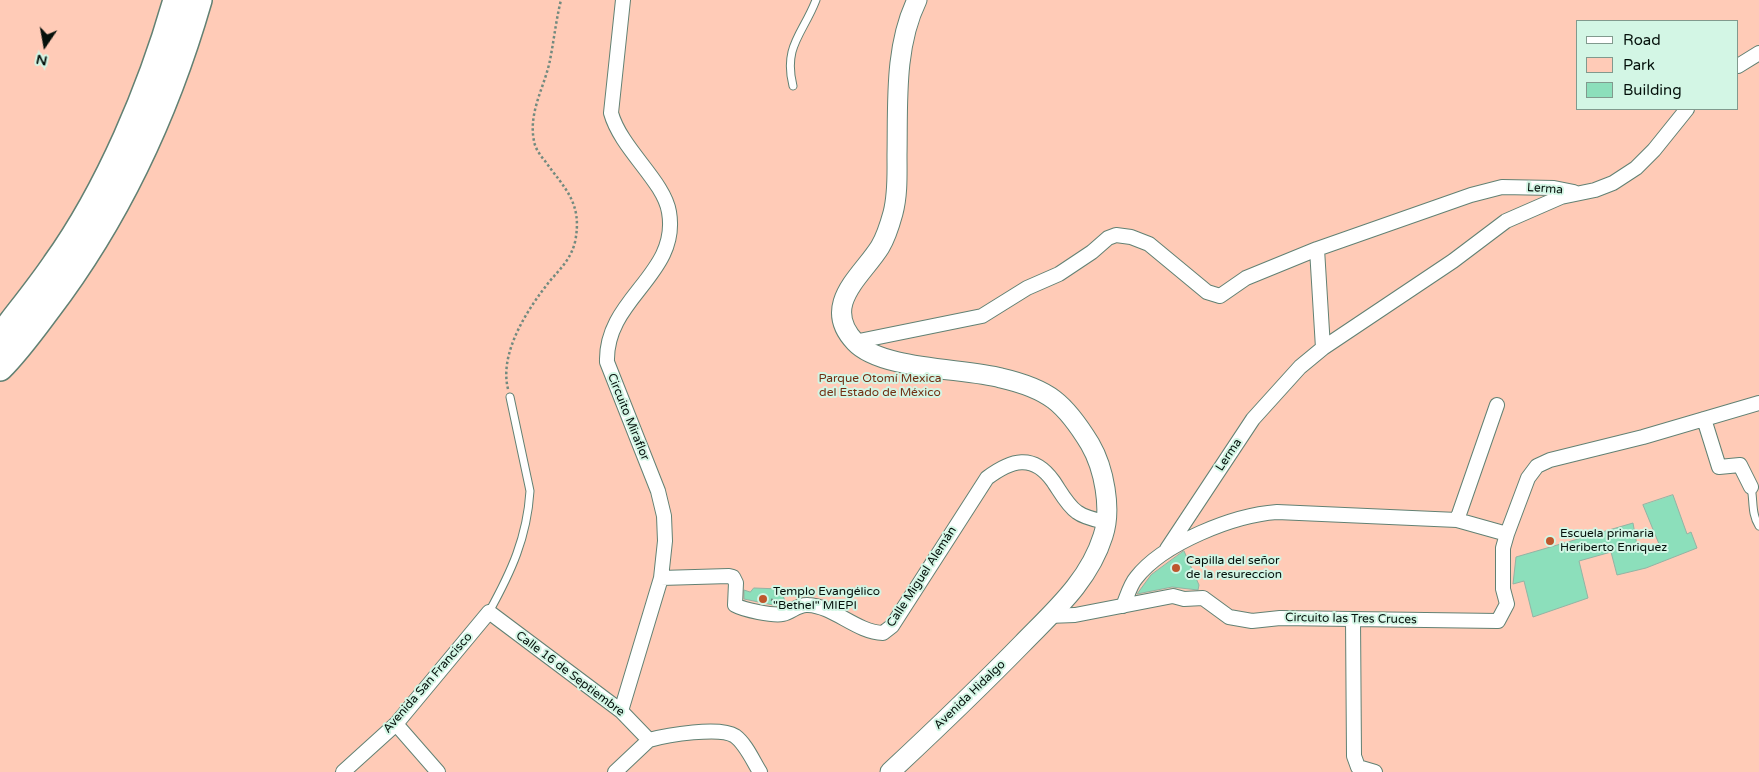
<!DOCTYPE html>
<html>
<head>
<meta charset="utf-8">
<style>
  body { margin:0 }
  #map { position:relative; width:1759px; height:772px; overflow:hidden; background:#d3f6e5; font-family:"Varela Round",sans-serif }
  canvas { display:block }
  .legend { position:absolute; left:1576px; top:20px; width:162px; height:90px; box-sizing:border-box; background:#d3f6e5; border:1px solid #819a8e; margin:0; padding:6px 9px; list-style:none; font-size:15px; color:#05110c }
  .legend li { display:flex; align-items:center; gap:10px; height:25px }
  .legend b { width:25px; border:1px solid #819a8e }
  .north { position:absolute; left:20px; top:20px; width:50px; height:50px; -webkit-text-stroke:4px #d3f6e5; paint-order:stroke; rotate:192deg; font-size:14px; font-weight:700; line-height:20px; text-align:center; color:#05110c }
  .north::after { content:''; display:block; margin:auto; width:18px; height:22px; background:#05110c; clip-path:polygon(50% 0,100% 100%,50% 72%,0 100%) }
</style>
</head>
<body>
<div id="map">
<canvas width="1759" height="772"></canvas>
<ul class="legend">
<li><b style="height:6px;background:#fff"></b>Road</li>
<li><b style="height:14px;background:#ffcbb7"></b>Park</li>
<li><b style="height:14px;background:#8cdfbb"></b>Building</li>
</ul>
<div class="north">N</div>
</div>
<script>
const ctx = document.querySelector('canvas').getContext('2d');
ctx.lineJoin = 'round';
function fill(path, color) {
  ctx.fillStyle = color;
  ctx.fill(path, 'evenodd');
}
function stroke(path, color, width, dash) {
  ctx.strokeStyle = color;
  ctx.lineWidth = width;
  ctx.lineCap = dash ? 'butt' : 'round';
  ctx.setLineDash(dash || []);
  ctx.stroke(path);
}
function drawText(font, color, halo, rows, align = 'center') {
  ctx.font = font + ' "Varela Round",sans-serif';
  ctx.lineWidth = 4;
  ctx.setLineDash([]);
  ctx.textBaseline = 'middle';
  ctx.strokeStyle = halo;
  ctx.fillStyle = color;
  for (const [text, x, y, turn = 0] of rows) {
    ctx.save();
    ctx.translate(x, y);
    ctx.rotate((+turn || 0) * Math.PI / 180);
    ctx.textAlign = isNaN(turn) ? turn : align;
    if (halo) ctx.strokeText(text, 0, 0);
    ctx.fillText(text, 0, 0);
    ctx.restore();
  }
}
fill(new Path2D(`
  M0 0H1759V772H0ZM1578 21H1738V109H1578Z`), '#ffcbb7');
const building = new Path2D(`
  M1673 495 1687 534 1691 532 1697 548 1646 568 1617 575 1611 552 1579 561 1588 598 1533 617 1524 581 1513 584 1516 557 1633 523 1638 551 1659 544 1643 505Z
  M1184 551 1199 585 1198 590 1172 587 1137 594 1151 575Z
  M754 588 780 589 786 603 773 605 744 599V590L750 592Z`);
fill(building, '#8cdfbb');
stroke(building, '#93b4a4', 1);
const service = new Path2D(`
  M793 86C783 46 803 34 816 0
  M1751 487C1754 501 1751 513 1759 526
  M489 612C511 572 527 538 530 491L510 397`);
const minor = new Path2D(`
  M1738 66 1759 53
  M854 342 982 316 1027 288 1059 274 1092 252 1108 238 1116 235 1131 237 1149 244 1207 292 1220 296 1246 278 1317 249
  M1323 348 1317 249 1471 195 1502 187 1554 188 1574 192
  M1704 419 1719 467 1740 465 1751 487
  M1457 520 1497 405
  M1167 549 1253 419 1300 367 1323 348 1453 261 1506 221 1561 197 1595 190 1613 183 1636 168 1654 150 1687 109
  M661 578 729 576 733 577 736 583 735 605C744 610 773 616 783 614 792 612 798 604 808 605 834 606 856 632 883 633L892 626 987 478C1011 460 1033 453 1053 481 1060 491 1067 505 1077 512 1085 518 1097 520 1106 522
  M1123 606C1127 597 1130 585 1136 578 1163 543 1234 515 1277 512L1457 520 1507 534
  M1048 616 1075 615 1173 596 1184 599 1203 598 1229 617 1252 621 1280 618 1498 621 1507 604 1503 589V548L1507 534 1528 478 1537 466 1550 460 1643 437 1759 403
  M1353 619 1354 756 1358 767 1375 772
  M621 711 661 578 665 541 664 516 658 491 607 362C605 298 680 275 669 212 664 181 621 149 611 113L623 0
  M396 724 438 772
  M343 772 396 724 489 612 621 711 649 740C667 735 720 726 735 736 746 744 753 761 760 772
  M615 772 649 740`);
const secondary = new Path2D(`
  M890 772C935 730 979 688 1022 644 1054 611 1089 581 1103 536 1112 509 1104 468 1090 444 1065 403 1049 389 1001 378 964 368 881 370 855 342 820 305 862 276 880 247 886 237 890 224 893 213 898 194 897 174 897 155 898 104 894 47 917 0`);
const motorway = new Path2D(`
  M0 337C18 313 38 289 55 264 108 190 151 88 176 0
  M0 368C18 350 33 329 48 309 118 217 167 111 199 0`);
stroke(service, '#628173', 9);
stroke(minor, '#628173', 16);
stroke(secondary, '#628173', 21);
stroke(motorway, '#628173', 28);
stroke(new Path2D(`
  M508 389C499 353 527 310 549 282 560 269 571 259 575 242 583 203 565 189 545 161 540 155 535 148 534 141 528 112 545 86 550 60 554 40 556 20 561 0
  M766 599 778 601`), '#728a7f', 2.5, [2.5, 2.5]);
stroke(service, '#fff', 7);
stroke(minor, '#fff', 14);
stroke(secondary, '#fff', 19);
stroke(motorway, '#fff', 25);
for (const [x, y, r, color] of [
  [1550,541,5,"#be572d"],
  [1176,568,5,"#be572d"],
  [763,599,5,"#be572d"]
]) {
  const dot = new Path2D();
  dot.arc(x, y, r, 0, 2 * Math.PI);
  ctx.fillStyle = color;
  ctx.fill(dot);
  stroke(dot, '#d3f6e5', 2);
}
drawText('12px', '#05110c', '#d3f6e5', [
  ["Lerma",1545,189,4],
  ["Circuito Miraflor",628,417,68],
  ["Lerma",1229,455,-56],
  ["Calle Miguel Alemán",922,577,-57],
  ["Circuito las Tres Cruces",1351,619,1],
  ["Calle 16 de Septiembre",570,674,37],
  ["Avenida San Francisco",428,683,-49],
  ["Avenida Hidalgo",970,695,-44]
]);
drawText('12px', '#713014', '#d3f6e5', [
  ["Parque Otomí Mexica",880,379],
  ["del Estado de México",880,393]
]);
drawText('12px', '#05110c', '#d3f6e5', [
  ["Escuela primaria",1560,534],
  ["Heriberto Enriquez",1560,548],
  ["Capilla del señor",1186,561],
  ["de la resureccion",1186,575],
  ["Templo Evangélico",773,592],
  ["\"Bethel\" MIEPI",773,606]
], 'left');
</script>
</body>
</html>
